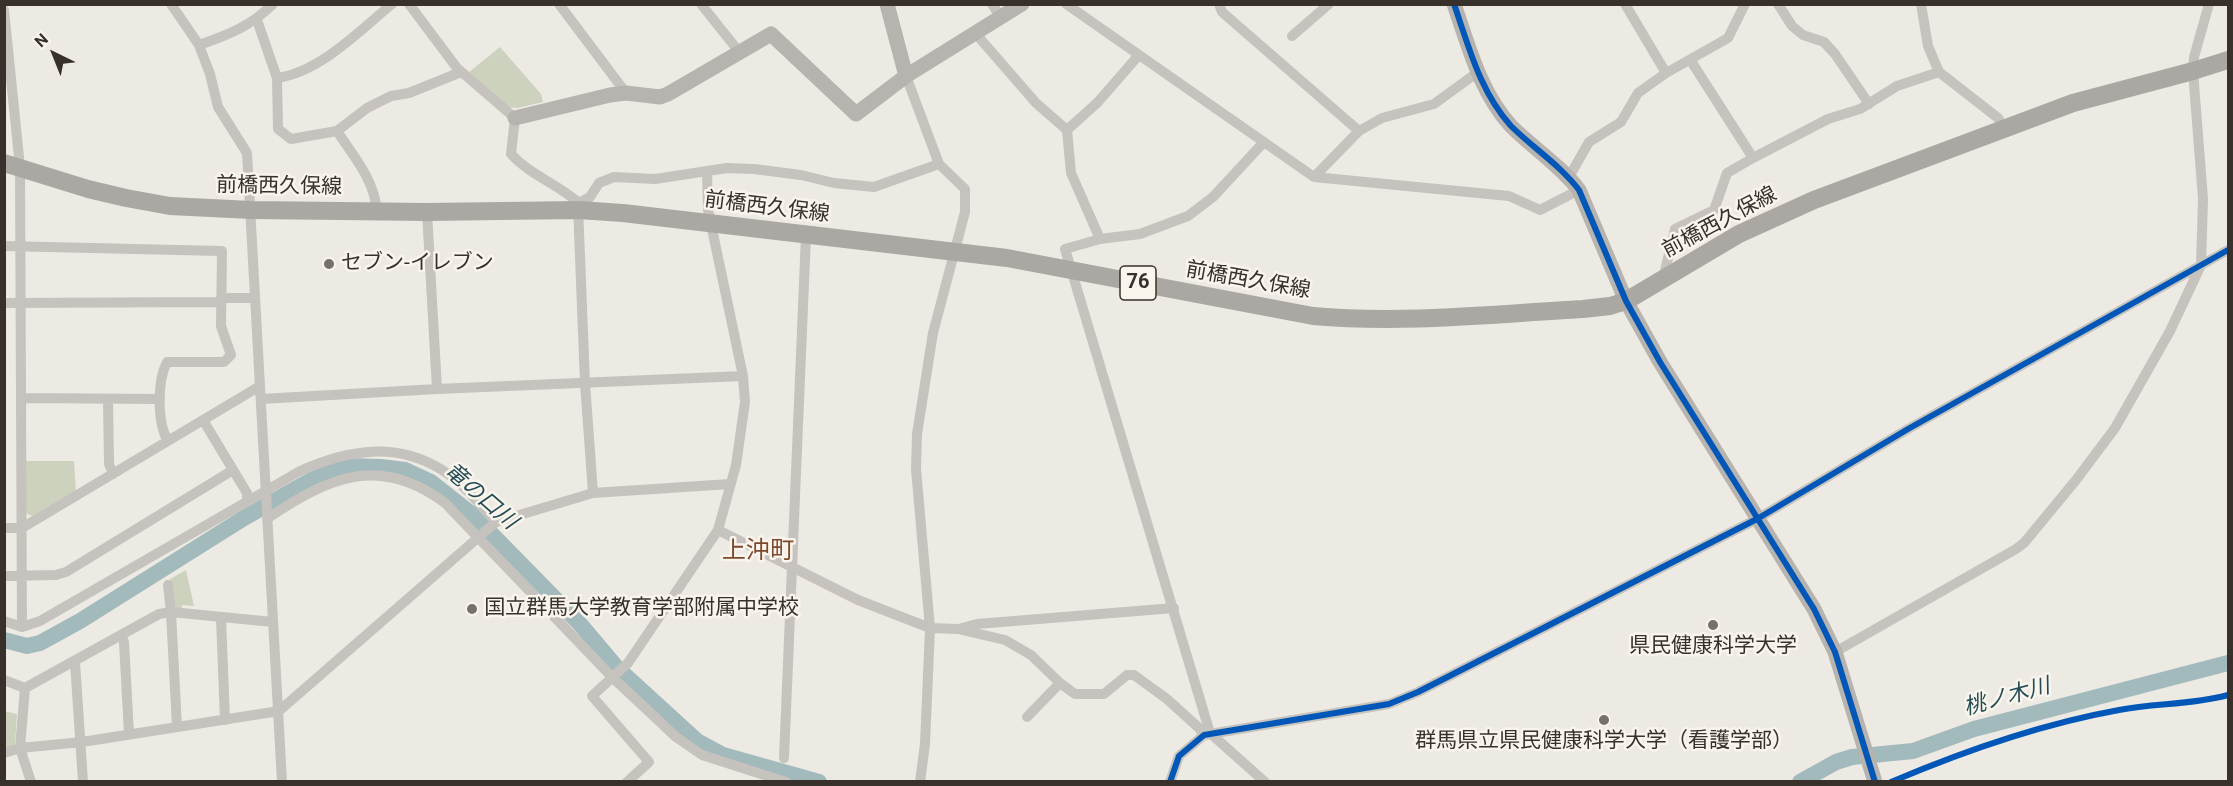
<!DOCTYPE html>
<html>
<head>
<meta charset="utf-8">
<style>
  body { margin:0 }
  #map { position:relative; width:2233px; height:786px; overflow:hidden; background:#edeae4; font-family:Roboto,sans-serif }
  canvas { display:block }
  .frame { position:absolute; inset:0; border:6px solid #37302b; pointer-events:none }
  .north { position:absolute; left:24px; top:24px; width:60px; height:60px; -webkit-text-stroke:4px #f9f5ed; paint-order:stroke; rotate:317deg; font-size:16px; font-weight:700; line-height:24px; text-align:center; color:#37302b }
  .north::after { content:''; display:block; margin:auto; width:21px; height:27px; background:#37302b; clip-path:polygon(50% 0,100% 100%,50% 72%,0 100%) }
</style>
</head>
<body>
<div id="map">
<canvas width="2233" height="786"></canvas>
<div class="frame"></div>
<div class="north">N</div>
</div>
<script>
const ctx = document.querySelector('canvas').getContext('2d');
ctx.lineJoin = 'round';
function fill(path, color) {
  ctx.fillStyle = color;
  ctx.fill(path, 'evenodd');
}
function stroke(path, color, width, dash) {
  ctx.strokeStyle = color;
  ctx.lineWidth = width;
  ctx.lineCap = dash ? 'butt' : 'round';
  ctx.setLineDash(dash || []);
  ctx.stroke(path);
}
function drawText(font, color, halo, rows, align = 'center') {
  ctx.font = font + ' Roboto,"Noto Sans JP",sans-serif';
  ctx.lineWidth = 5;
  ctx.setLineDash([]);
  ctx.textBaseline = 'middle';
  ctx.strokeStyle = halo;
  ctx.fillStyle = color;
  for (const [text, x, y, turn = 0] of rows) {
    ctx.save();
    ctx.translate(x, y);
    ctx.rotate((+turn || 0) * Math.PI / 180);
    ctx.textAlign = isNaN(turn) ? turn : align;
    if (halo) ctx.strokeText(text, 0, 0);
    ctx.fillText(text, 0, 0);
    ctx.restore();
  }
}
fill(new Path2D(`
  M500 47 541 94 543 102 518 108 507 107 469 72Z
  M25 461H74L76 492 34 517 26 513Z
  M186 570 194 606 182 605V609L176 608 174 605 170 579Z
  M4 711 17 714 15 744 4 750Z`), '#cdd2bf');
stroke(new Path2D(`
  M4 640 27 646 40 643 80 621 244 518 315 478 349 466 381 467 405 470 431 482 474 516 580 624 617 668 697 741 723 755 819 782
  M1800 782 1836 762 1852 757 1913 751 1974 729 2228 663`), '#a2babc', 16);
stroke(new Path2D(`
  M171 4 199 45 210 74 218 107 247 153 282 782
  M409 4 457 68 515 118 511 154C530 175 558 184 579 203
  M559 4 626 93
  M701 4 740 53
  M992 4 1001 18
  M1066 4 1314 177 1509 196 1540 210 1579 190
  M1219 4 1222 12 1359 131
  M1625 4 1666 73
  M1778 4 1792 26 1803 35 1824 42 1835 54 1869 104
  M1921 4 1928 46 1939 72 1998 118 2004 129
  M4 10 20 167 22 627
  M257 20 277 78 278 129 291 139 337 131 367 108 391 96 409 93 461 72
  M976 34 1036 103 1067 130 1098 102 1138 56
  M1292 36 1329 4
  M199 45C228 35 251 26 273 4
  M1691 61 1753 158 1828 119 1860 109 1897 86 1939 72
  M906 76 939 164 965 189V212L933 333 917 434 916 469 930 628 925 744 920 782
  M277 78C320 72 359 31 392 4
  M1067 130 1071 173 1100 239
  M337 131C354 157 374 179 377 211
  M1264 142 1213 197 1188 216 1140 234 1100 239 1065 249 1210 733 1265 782
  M1314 177 1359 131 1382 118 1434 104 1478 72
  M1569 177 1589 142 1621 122 1638 93 1666 73 1728 38 1745 4
  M579 203 590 197 599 183 614 177 655 179 727 168 754 169 801 175 834 183 874 187 939 164
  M578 206 585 383 593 493
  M427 212 437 389
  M4 246 222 251 221 326 231 355 224 362H167C157 381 157 423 168 441
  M1663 279 1675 229 1714 210 1727 173 1753 158
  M221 298H255
  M4 303 221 302
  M21 398 160 399
  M108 399 109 464 113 474
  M261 399 437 389 743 376
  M203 420 247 493V501
  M268 518C329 477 380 454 445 503L613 678 676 737 702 755 786 782
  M4 528H22L260 386
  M718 530 858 600 930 628 958 629 1005 640 1031 655 1060 683 1075 694H1104L1127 675H1134L1167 699 1199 728 1204 735
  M4 576 56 575 66 572 233 470
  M168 585 171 612 177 727
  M221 618 225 720
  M4 621 22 627 40 621 300 471C347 450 396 441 442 470 463 483 479 504 496 522
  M962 628 977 624 1174 608
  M121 635 124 642 129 734
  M1835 652 2016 549 2024 543 2076 480 2115 428 2170 331 2201 265 2203 199 2193 71 2194 57 2209 4
  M75 662 83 782
  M4 680 25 688
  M25 688 159 614 171 612 273 622
  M25 688 20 748 31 782
  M1027 717 1060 683
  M4 753 20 748 82 742 279 711 496 522 593 493 730 484
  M784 758 806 235
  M627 782 649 762 592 696 628 663 718 530 736 465 745 402 743 376 708 210 707 171
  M1170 782 1179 756 1204 735 1389 704 1418 692 1757 519 1908 429 2228 250`), '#c6c2bd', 10);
stroke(new Path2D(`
  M887 4 906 76
  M1454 4C1469 47 1480 92 1511 126 1533 148 1560 165 1579 190L1626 301 1660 362 1814 609 1835 652 1875 782
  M515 118 610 95 626 93 660 97 668 94 771 34 856 114 906 76 1022 4`), '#b7b3ae', 15);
stroke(new Path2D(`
  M4 163 88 189 126 198 170 206 251 210 427 212 578 210 623 213 1007 258 1313 316C1402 324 1493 314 1583 309L1610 306 1626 301 1739 234 1814 200 2073 103 2193 71 2228 60`), '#aba7a2', 18);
stroke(new Path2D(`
  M1454 4C1469 47 1480 92 1511 126 1533 148 1560 165 1579 190L1626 301 1660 362 1814 609 1835 652 1875 782
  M1170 782 1179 756 1204 735 1389 704 1418 692 1757 519 1908 429 2228 250
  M1891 782C1964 751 2041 724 2119 710 2157 703 2191 705 2228 695`), '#0057b8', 6);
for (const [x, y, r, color] of [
  [329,264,6,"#77716c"],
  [472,609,6,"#77716c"],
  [1713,625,6,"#77716c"],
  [1604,720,6,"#77716c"]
]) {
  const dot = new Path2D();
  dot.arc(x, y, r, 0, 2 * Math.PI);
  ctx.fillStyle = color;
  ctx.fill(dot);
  stroke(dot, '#f9f5ed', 2);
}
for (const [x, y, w] of [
  [1138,283,36]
]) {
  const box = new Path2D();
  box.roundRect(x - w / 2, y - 17, w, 34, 4.5);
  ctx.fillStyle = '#f9f5ed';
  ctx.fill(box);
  stroke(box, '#37302b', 1.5);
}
drawText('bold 20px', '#37302b', null, [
  ["76",1138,283]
]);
drawText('21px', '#37302b', '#f9f5ed', [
  ["前橋西久保線",279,187,1],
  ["前橋西久保線",767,208,7],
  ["前橋西久保線",1720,223,-28],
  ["前橋西久保線",1248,281,10]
]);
drawText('21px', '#37302b', '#f9f5ed', [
  ["セブン-イレブン",341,264],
  ["国立群馬大学教育学部附属中学校",484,609],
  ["県民健康科学大学",1713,647,"center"],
  ["群馬県立県民健康科学大学（看護学部）",1604,742,"center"]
], 'left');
drawText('italic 22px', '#244c55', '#f9f5ed', [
  ["竜の口川",480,497,41],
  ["桃ノ木川",2007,698,-15]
]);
drawText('24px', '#7e492c', '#f9f5ed', [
  ["上沖町",758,552]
]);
</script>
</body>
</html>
